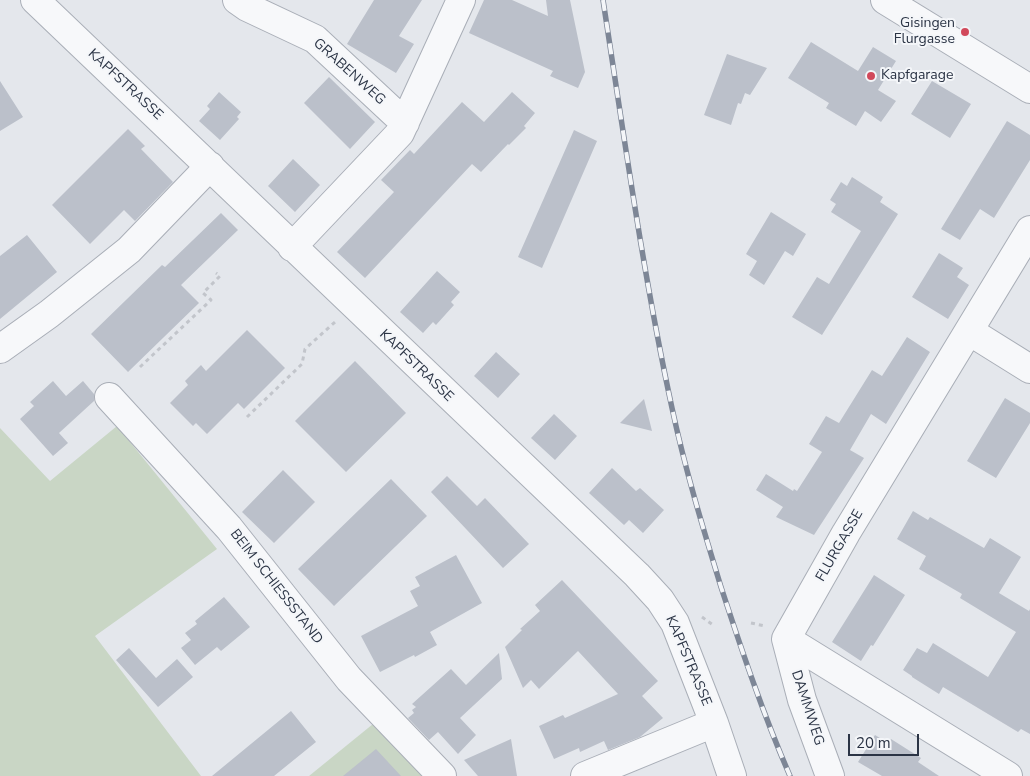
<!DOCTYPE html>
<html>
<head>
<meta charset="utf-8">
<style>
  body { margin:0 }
  #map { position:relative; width:1030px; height:776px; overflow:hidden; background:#e4e7ec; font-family:"Nunito Sans",sans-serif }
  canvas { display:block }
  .scale { position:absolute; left:848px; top:734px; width:71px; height:22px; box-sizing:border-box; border:2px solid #2b3445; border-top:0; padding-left:6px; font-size:15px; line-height:18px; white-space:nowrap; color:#2b3445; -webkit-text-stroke:4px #f4f6f9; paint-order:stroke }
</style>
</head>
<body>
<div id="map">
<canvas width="1030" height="776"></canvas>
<div class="scale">20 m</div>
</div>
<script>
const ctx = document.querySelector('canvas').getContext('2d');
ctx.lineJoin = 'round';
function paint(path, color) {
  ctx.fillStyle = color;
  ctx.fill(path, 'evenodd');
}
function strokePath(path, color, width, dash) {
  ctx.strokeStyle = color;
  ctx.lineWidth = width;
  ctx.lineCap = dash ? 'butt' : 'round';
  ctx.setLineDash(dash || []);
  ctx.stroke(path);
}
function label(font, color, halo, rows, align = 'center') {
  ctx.font = font + ' "Nunito Sans",sans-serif';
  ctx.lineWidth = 4;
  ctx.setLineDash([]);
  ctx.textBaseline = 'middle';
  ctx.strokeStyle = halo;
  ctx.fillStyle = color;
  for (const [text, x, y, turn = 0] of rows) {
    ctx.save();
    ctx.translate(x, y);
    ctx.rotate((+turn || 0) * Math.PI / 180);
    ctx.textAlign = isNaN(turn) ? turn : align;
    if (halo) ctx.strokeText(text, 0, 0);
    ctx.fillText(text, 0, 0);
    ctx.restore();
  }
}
const green = new Path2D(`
  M117 426 217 549 95 636 201 776H0V428L50 481Z
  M373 724 428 776H309Z`);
const building = new Path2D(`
  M374 0H422L399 36 414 44 396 73 347 44Z
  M484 0H512L548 16 546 0H570L585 72 578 88 550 76 553 71 469 33Z
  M811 42 858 71 873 47 896 61 878 90 896 101 881 122 865 111 856 126 826 108 829 103 788 78Z
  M727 54 767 68 750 95 745 93 741 104 738 103 731 125 704 115Z
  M329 77 375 122 350 149 304 103Z
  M0 81 23 117 0 131Z
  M932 81 971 104 950 138 911 114Z
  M219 92 241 112 237 117 239 119 220 140 199 121 210 109 207 106Z
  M512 92 535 113 524 126 526 128 509 145 508 144 481 172 472 164 365 278 337 252 394 192 381 180 410 150 414 154 462 102 484 122Z
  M1007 121 1030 135V160L994 218 980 209 960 240 941 229Z
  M128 129 145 146 141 149 173 182 135 221 124 210 90 244 52 205Z
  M574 130 597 141 542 268 518 257Z
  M293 159 320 185 295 212 268 186Z
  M852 177 883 197 880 202 898 214 822 335 792 317 817 277 829 284 861 231 831 212 836 204 830 200 841 182 847 186Z
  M771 212 806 234 793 256 785 251 764 285 749 275 757 261 746 254Z
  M221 213 238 230 181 285 199 303 128 372 91 334 162 265 165 267Z
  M27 235 57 272 0 319V256Z
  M939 253 963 268 957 277 969 285 948 319 912 297Z
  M437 271 460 292 451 302 454 305 436 325 433 322 423 333 400 312Z
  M247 330 285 368 244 409 238 403 207 434 196 423 193 426 170 403 188 385 185 381 201 365 206 371Z
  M907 337 930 352 886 424 871 414 850 450 864 458 814 535 776 517 783 507 756 490 766 474 793 491 794 489 797 491 822 452 809 444 826 416 839 423 872 370 882 376Z
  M496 352 520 374 498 398 474 376Z
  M355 361 406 413 346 472 295 421Z
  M53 381 66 396 83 381 94 394V401L59 433 68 443 53 456 20 419 34 406 30 402Z
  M1005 398 1030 413V423L996 478 967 461Z
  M644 399 652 431 620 423Z
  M554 414 577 436 555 460 531 438Z
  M612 468 636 491 640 488 664 510 643 533 629 520 624 525 589 493Z
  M283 470 315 502 274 543 242 512Z
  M447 476 477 506 485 498 529 544 503 568 431 492Z
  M391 479 427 516 334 606 298 569Z
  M913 511 928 520 930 517 984 548 990 538 1021 557 999 593 1029 611 1030 609V734L1021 729 1018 732 943 687 939 694 912 677V676L903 670 917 648 927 653 933 643 988 677 1016 632 960 598 962 594 919 569 926 556 897 539Z
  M456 555 482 603 430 632 437 645 415 657 414 655 380 672 361 636 418 606 410 591 420 586 415 577Z
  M874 575 905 595 873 646 871 645 861 661 832 642Z
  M562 580 658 681 642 696 663 718 640 737 608 750 604 741 580 752 579 748 554 759 539 726 563 715 565 718 618 694 578 651 539 689 531 680 523 688 505 647 522 630 520 629 540 611 535 605Z
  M224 597 250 627 221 651 217 647 195 665 181 648 191 640 185 633 197 624 195 621Z
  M129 648 156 678 177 659 193 677 158 707 116 660Z
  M499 653 502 679 460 718 476 735 458 754 438 732 429 740 408 718 414 713 412 710 416 707 412 704 451 669 466 685Z
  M291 711 316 742 274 776H212Z
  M875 735 888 743 891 739 921 758 918 762 939 776H882L858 762Z
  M511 739 517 776H478L464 760Z
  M376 749 401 776H343Z`);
const path = new Path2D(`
  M140 367 211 300 203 293 220 276 216 273
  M247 417 302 364 305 349 335 322
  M702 617 713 625
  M751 623 765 626`);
const minor = new Path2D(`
  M35 0 637 575 660 600 675 623 714 723 732 776
  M237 0 247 7 315 39 405 123
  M885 0 1030 89
  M292 247 400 133 461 0
  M969 331 1030 369
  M0 349 49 314 129 250 210 166
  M109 397 229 528 349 679 442 776
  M786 639 802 700 830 776
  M585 776 714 723
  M1008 776 786 639 846 533 1030 230`);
const rail = new Path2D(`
  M603 0C624 136 643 274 672 408 685 469 703 528 721 587 742 651 763 714 790 776`);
const markers = [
  [965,32,5,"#d1495b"],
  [871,76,5,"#d1495b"]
];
const poiNames = [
  ["Gisingen",955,24],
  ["Flurgasse",955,40],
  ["Kapfgarage",881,76,"left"]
];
const streetNames = [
  ["GRABENWEG",349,72,42],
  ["KAPFSTRASSE",125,85,43],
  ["KAPFSTRASSE",416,366,44],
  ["FLURGASSE",840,546,-60],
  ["BEIM SCHIESSSTAND",276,587,52],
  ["KAPFSTRASSE",688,661,67],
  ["DAMMWEG",807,708,72]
];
paint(green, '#c9d6c5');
paint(building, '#bbc0ca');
strokePath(minor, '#a9aeb7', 30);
strokePath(path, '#c2c5cb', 3, [4, 4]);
strokePath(minor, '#f7f8fa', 28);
strokePath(rail, '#7d8696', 5.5);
strokePath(rail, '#f4f6f9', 4, [11]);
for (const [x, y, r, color] of markers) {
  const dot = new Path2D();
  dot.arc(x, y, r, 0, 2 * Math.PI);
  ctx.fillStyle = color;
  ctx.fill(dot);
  strokePath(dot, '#f4f6f9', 2);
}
label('14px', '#2b3445', '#f4f6f9', poiNames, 'right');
label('14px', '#2b3445', '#f4f6f9', streetNames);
</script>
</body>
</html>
